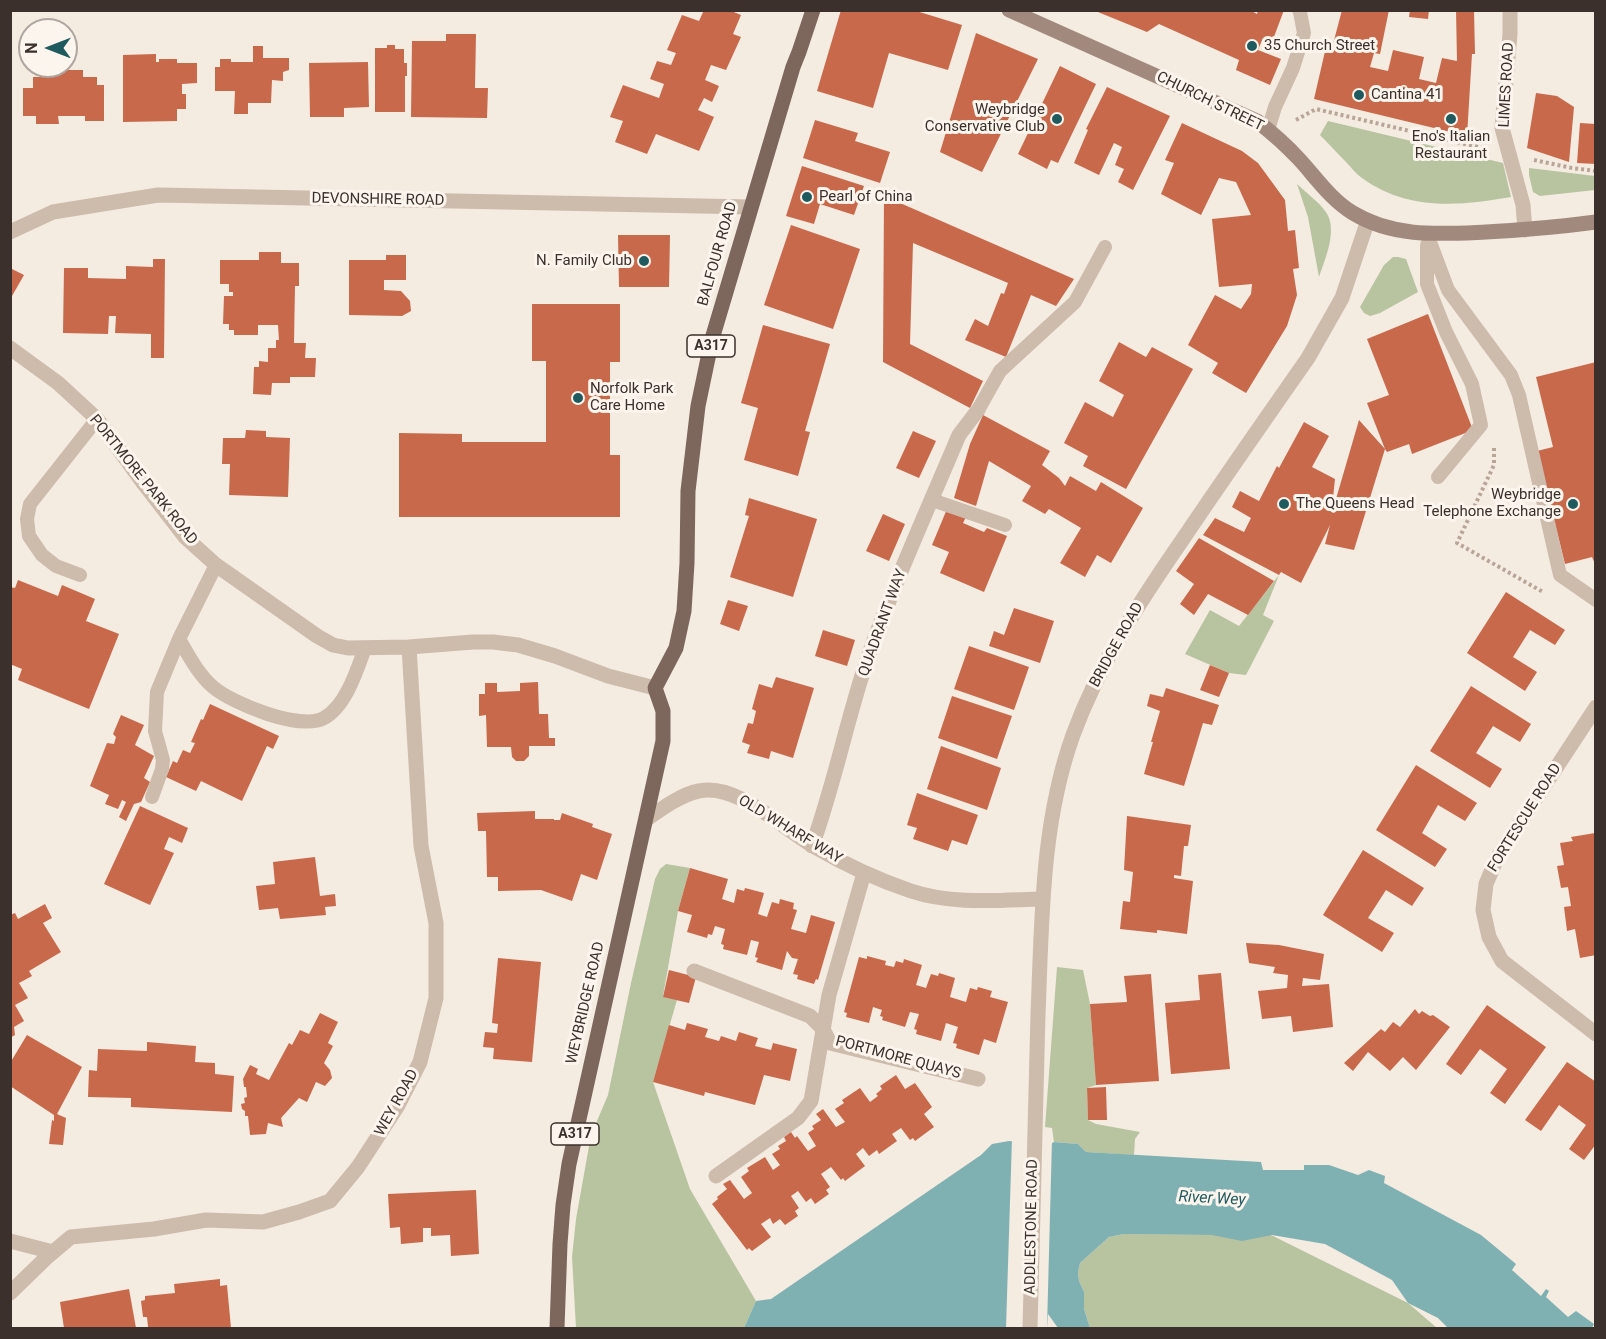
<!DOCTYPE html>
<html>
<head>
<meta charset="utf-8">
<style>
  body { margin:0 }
  #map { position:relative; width:1606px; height:1339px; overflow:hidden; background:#f4ebe1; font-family:Roboto,sans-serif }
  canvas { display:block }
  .frame { position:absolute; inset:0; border:12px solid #3b302b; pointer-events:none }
  .north { position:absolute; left:18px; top:18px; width:60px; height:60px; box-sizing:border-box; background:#fbf5ee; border:2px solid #aea6a0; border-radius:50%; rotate:270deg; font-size:16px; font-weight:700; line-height:24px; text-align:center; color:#3b302b }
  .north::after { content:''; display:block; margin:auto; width:21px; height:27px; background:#1f5a5e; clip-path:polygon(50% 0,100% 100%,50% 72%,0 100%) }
</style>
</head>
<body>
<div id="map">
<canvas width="1606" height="1339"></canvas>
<div class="frame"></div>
<div class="north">N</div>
</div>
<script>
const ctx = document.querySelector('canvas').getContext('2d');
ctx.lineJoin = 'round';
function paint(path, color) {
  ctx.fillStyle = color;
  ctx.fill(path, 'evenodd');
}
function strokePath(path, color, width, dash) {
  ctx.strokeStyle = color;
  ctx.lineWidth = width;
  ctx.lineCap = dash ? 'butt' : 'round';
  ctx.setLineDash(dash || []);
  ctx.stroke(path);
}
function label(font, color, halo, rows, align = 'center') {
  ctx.font = font + ' Roboto,sans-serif';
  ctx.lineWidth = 6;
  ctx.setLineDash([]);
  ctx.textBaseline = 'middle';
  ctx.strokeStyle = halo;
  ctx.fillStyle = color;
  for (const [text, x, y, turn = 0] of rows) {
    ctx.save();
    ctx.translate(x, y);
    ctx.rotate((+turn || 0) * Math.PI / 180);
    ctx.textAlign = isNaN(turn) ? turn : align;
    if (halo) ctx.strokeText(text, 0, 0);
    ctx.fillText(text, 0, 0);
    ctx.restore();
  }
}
const green = new Path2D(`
  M1328 121 1503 163 1511 197C1460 206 1407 211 1362 178 1356 174 1351 167 1346 162 1337 153 1329 144 1320 135Z
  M1529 168 1595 176V190L1540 196 1533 192 1529 175Z
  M1297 184C1306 193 1318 201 1325 211 1339 228 1325 259 1319 277L1308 217Z
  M1393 257H1398L1406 259 1418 292 1380 313 1370 316 1364 313 1360 307 1384 265Z
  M1279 575 1263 615 1274 621 1246 675 1229 673 1185 654 1210 610 1239 626Z
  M666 864 690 868 678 911 663 996 677 1000 653 1082 690 1189 756 1301 744 1328H576L572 1257 576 1219 591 1135 608 1095 631 983 655 879 660 869Z
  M1057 967 1083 970 1090 1004 1096 1085 1087 1088 1088 1120 1096 1124 1140 1132 1135 1139 1134 1155 1086 1152 1078 1144 1054 1142 1052 1128 1045 1127Z
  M1124 1234 1271 1235 1408 1303 1437 1328H1090L1084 1309V1292L1079 1281 1078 1273 1080 1263 1109 1237Z`);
const water = new Path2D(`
  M1009 1141 1049 1145 1054 1142 1078 1144 1086 1152 1261 1162 1263 1170H1304V1165H1329L1358 1175 1369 1170 1385 1176 1384 1183 1481 1235 1516 1264 1512 1270 1541 1296 1546 1289 1549 1291 1546 1297 1568 1317 1576 1311 1594 1324 1592 1328H1448L1438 1318 1408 1303 1392 1280 1325 1244 1272 1235 1242 1241 1212 1235 1124 1234 1109 1237 1080 1263 1078 1273 1079 1281 1084 1292V1309L1090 1328H1058L1048 1314 1047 1328H744L756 1301 771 1299 981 1155 992 1144Z`);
const pier = new Path2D(`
  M1012 1138 1048 1142 1052 1140 1047 1328H1006Z`);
const building = new Path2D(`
  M704 10H729L741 15 733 34 741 37 726 70 711 65 705 80 719 86 712 102 704 98 698 110 714 117 699 151 656 134 647 154 615 142 623 121 610 117 623 85 659 98 664 84 650 79 657 61 671 65 676 53 667 50 682 15 699 21Z
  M841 10H913L962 25 948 70 889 53 873 108 817 91Z
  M1093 10H1250L1257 14 1258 10H1284L1272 42 1263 38 1258 50 1281 59 1270 85 1236 70 1239 60 1159 24 1147 32Z
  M1342 10H1389L1380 54 1374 53 1370 67 1388 71 1393 50 1424 57 1419 79 1436 83 1442 58 1457 61 1456 10H1474L1475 54H1472L1467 136 1314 99 1326 47 1332 48Z
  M1410 10H1429L1428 19 1409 17Z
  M976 33 1038 59 982 172 940 152Z
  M446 34H476L475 88H488L487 118 411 117 412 41H446Z
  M387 45H395V49H404V63H407V76H405V112H375V48H387Z
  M253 46H263V58H289V70L283 72V81L272 80 271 103H248V114H234L235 91H215V67H220V59H231V62H253Z
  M156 54V62H159V59H177V63H197V83L182 84V94H186V109H177V121L123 122V55Z
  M368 62 369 107 344 108V117H310L309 63Z
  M1060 66 1096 84 1058 163 1051 160 1047 169 1018 154Z
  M53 70H83V77H97V85H104V121H85V116H58L59 124H36V116H23V88H33V77H53Z
  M1107 87 1170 116 1133 190 1118 182 1124 169 1115 165 1122 147 1114 143 1099 175 1074 163 1088 130 1086 129Z
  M1536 93 1557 96 1574 107 1569 162 1527 148Z
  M815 120 858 133 855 141 890 152 880 183 803 158Z
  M1182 123 1242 151 1258 163 1285 200 1288 231 1295 230 1299 268 1293 269 1297 295 1287 326 1246 393 1212 373 1218 363 1188 345 1215 295 1241 309 1251 294 1252 284 1219 287 1212 219 1251 215 1236 182 1219 178 1201 215 1161 194 1174 163 1165 160Z
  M1580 123 1596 124V164L1577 163Z
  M802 166 864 186 854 215 820 204 814 224 786 216Z
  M884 196 1074 279 1056 306 1031 295 1006 357 965 340 975 319 988 326 1001 293 1004 294 1008 283 913 243 910 344 983 381 970 408 883 362Z
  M791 225 860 249 833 329 764 305Z
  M618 235H670L669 287H619Z
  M259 252H281V263H299V286H295L294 343H306L305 358H316L315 377H290V383H272L271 395 253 394 254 367H259V361L268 362V348H276V340H279L278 325H258V335H234V330H229V324H223L224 296H233V292H229V284H220V260H259Z
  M386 255H406V280H384V290L401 291 410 301 411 311 402 316 349 315V260H386Z
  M153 259H165L164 358H151V334L115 333 116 316H109L108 334 63 333 64 268H88V278L126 279V266L153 267Z
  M10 268 24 275 12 296 10 295Z
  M532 304H620V362H610V455H620V517H399V433L462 434V442H546V361H532Z
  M1428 314 1473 430 1412 454 1409 444 1387 452 1385 449 1354 550 1325 544 1330 525 1301 583 1281 572 1279 575 1203 535 1215 518 1244 532 1251 518 1232 507 1240 491 1259 501 1277 466 1279 468 1304 422 1329 436 1312 467 1335 479 1333 498 1336 499 1359 420 1385 449 1367 403 1389 395 1367 339Z
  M763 325 830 344 805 431 810 432 798 476 744 460 758 408 741 403Z
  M1119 342 1146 357 1152 347 1193 369 1126 489 1083 466 1088 456 1064 443 1085 402 1113 417 1124 395 1099 381Z
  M1596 362V566L1592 557 1565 564 1537 451 1553 447 1536 377Z
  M983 415 1050 451 1042 465 1059 478 1065 486 1070 476 1096 491 1101 482 1143 508 1111 563 1097 555 1085 577 1060 563 1081 528 1049 509 1045 514 1022 501 1031 486 989 461 976 506 954 498 970 444Z
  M246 430 266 431V437L290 438 288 497 229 495 230 464H222L223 438H245Z
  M913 431 936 441 919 478 896 468Z
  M749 498 817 519 793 597 730 577 749 516 745 515Z
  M947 509 966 517 963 523 984 532 987 528 1007 536 984 592 940 573 949 552 932 545Z
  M883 514 905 524 889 561 866 551Z
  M1199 538 1274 581 1248 615 1208 594 1194 615 1180 604 1194 584 1176 571Z
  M18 580 58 596 62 585 95 599 86 621 119 634 89 709 18 680 22 669 10 664V587L15 588Z
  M1506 592 1565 630 1555 645 1530 630 1513 657 1537 672 1525 691 1467 653Z
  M728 600 748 606 739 631 720 624Z
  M1014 608 1054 621 1040 663 989 646 994 631 1004 635Z
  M823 630 855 640 847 666 815 656Z
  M969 646 1029 667 1014 710 954 689Z
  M1210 665 1229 673 1219 697 1200 690Z
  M776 677 814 688 793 758 771 751 769 759 747 753 750 745 742 742 748 723 753 724 756 711 752 709 759 684 772 688Z
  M538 682 539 714H548L549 738H555V746H529V756L524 761H516L512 757 511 747H487L486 715 479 716V694H485V683H497V692L520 691V683Z
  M1471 686 1531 724 1520 742 1493 726 1476 753 1502 769 1490 788 1430 751Z
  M1166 688 1219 705 1212 725 1203 723 1184 786 1144 774 1153 742H1151L1160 711 1147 706 1150 694 1163 697Z
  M952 696 1012 716 997 759 938 738Z
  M210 704 279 736 273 749 267 746 242 801 201 781 196 791 166 777 173 761 177 763 183 750 190 753 195 743 191 742 201 719 203 720Z
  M121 715 144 725 135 745 154 756 144 778 150 782 141 802 134 804 126 821 119 817 126 802 122 800 118 809 105 804 109 795 90 786 107 743 114 744 116 737 113 734Z
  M941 746 1001 768 987 810 927 789Z
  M1416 765 1477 803 1465 821 1438 805 1422 833 1447 849 1435 867 1376 830Z
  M917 793 978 815 967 845 952 840 948 851 913 839 917 828 907 825Z
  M140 806 188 828 182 843 169 837 164 849 174 853 150 905 104 884Z
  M535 811V819H554V820H560L562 813 593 824 592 827 612 834 597 880 581 874 572 901 541 890 498 891V877H487L486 831H478L477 813Z
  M1127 816 1191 825 1188 846H1184L1181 876 1174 875V878L1193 881 1187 934 1157 930V933L1120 929 1123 901 1130 902 1133 872 1124 870Z
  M1595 833 1596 955 1580 958 1575 929 1567 931 1564 907 1571 906 1568 887 1561 888 1557 866 1564 865 1560 843 1573 841 1571 837Z
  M1363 850 1424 888 1412 906 1386 890 1368 918 1394 933 1382 952 1323 915Z
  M315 857 320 896 335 894 336 906 325 907 326 915 280 919 278 908 259 910 256 886 275 884 273 862Z
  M690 868 728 879 722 899 734 903 737 889 744 891 745 888 764 893 758 914 767 917 772 902 779 904 780 899 794 903 793 909 797 910 791 929 806 933 811 915 835 922 818 980 816 979 814 984 797 979 798 975 793 974 798 959 792 958 787 951 782 970 756 962 758 958 755 957 759 942 751 940 747 955 723 949 724 945 721 944 725 929 715 926 712 935 708 934 707 938 687 932 692 915 678 911Z
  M45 904 52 918 43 923 61 952 29 971 32 976 19 983 28 998 15 1005 24 1021 14 1027 15 1035 10 1038V915L15 913 18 919Z
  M1246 943 1279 945 1324 954 1320 980 1303 978 1302 986 1329 984 1333 1027 1293 1032 1291 1016 1262 1019 1258 991 1287 988 1288 975 1273 973 1275 967 1249 963Z
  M867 956 886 961 885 965 894 967 896 961 903 963 904 959 922 965 916 985 926 988 931 974 938 976 939 973 955 978 950 997 966 1002 970 988 977 990 978 987 992 991 990 997 1008 1002 996 1043 984 1039 979 1055 956 1048 957 1044 953 1043 958 1027 946 1023 941 1041 916 1034 917 1030 914 1029 919 1014 910 1012 905 1027 882 1020 883 1017 880 1016 882 1010 873 1007 869 1023 846 1017 847 1013 844 1012 859 957 867 959Z
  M498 958 541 962 532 1062 493 1059 494 1048 483 1047 485 1032 497 1033 498 1024 492 1023Z
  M669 970 696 977 689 1003 663 997Z
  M1221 973 1230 1069 1171 1074 1165 1003 1200 1000 1198 975Z
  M1151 974 1159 1081 1096 1085 1090 1004 1127 1002 1124 976Z
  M1487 1005 1546 1047 1505 1104 1490 1093 1507 1069 1480 1049 1461 1075 1446 1064Z
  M1415 1009 1419 1014 1422 1011 1430 1016 1433 1015 1450 1027 1416 1070 1403 1057 1390 1071 1368 1052 1353 1071 1344 1063 1381 1029 1385 1032 1393 1022 1400 1027Z
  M320 1013 338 1022 328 1043 333 1046 324 1063 330 1070 332 1078 325 1086 316 1082 307 1102 299 1098 281 1118 283 1127 268 1123 266 1134 250 1135 248 1116H245V1111L242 1109 241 1104 245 1103 244 1098 247 1097 246 1087H244L243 1079 250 1065 258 1069 256 1074 269 1080 289 1043 292 1045 300 1030 309 1034Z
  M687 1023 708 1029 705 1037 719 1041 721 1036 736 1041 739 1032 758 1038 755 1046 771 1050 773 1043 797 1049 790 1081 764 1075 755 1105 705 1092 704 1096 653 1082 669 1025 685 1030Z
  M27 1035 82 1067 57 1114 66 1118 63 1145 49 1144 52 1120 54 1121V1115L10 1086V1063Z
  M147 1042 196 1046 195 1062 215 1063V1074L234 1076 232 1112 131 1107V1098L88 1097 89 1070 97 1071 98 1049 147 1051Z
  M1567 1062 1596 1082V1144L1584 1160 1569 1149 1586 1125 1559 1105 1541 1131 1525 1120Z
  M896 1075 905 1089 915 1083 932 1107 924 1114 934 1127 915 1141 913 1138 910 1140 901 1128 892 1134 897 1141 879 1154 877 1150 869 1156 863 1148 856 1154 865 1166 845 1181 843 1178 841 1180 831 1167 821 1174 830 1187 826 1190 829 1194 815 1204 811 1198 806 1202 798 1191 791 1196 799 1208 795 1211 798 1216 785 1225 780 1219 773 1224 770 1218 761 1224 771 1237 752 1251 749 1248 747 1250 712 1204 718 1199 717 1197 727 1189 723 1184 730 1180 744 1199 752 1193 741 1177 749 1171 747 1168 765 1157 773 1170 780 1165 772 1154 780 1149 778 1146 786 1141 784 1137 791 1132 795 1138 797 1136 808 1151 816 1146 808 1133 814 1129 812 1126 821 1120 816 1114 823 1109 836 1127 845 1122 835 1109 844 1103 842 1100 860 1088 870 1102 878 1096 876 1094 882 1089 880 1086Z
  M1106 1087 1107 1120H1088L1087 1088Z
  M476 1190 479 1254 451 1256 450 1235 431 1236V1228H423V1242L401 1244 400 1227 390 1228 388 1194Z
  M220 1279V1286L227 1285 231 1328H150L148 1327 147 1317H143L141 1301 145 1300V1296L175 1293 174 1284Z
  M129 1289 136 1328H64L60 1302Z`);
const path = new Path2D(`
  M1296 120 1316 109 1482 148
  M1534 160 1572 168 1596 171
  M1494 448V465L1457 543 1543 592`);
const service = new Path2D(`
  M1268 130 1275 107 1293 68 1304 33 1300 12 1299 10
  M1427 234 1448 290 1511 375 1519 395 1560 575 1596 600
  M1427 245V284L1446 332 1472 384 1481 425 1438 477
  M978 410 1000 371 1075 302 1105 247
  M932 500 1005 525
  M80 575 56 566 42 555 29 536 27 519 30 504 97 419
  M179 639C189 656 198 674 213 687 233 704 300 731 324 718 346 706 357 670 365 648
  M152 797 162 769 163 760 155 731 157 692 179 639 216 565`);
const minor = new Path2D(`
  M1510 10V34L1502 128 1523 205 1525 230
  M10 232 53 212 158 195 750 207
  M10 348 58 383 97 419 144 484 185 537 216 565 317 636 333 645 348 648 409 647 473 642H493L518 645 555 656 608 676 655 688
  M1596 707 1497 858 1486 884 1483 910 1489 937 1502 961 1596 1034
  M812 846C834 786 846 723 866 663 893 585 927 511 959 435L978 410
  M694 971 810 1016 823 1029 830 1043 978 1079
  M716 1176 798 1118 811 1101 829 995 864 873
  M10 1241 53 1252
  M10 1293 46 1258 71 1237 154 1229 206 1220 263 1222 299 1212 330 1201 358 1167 397 1107 420 1062 436 998V923L421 846 409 647`);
const tertiary = new Path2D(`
  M647 819C661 809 682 794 699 791 737 782 784 830 815 847 846 865 878 880 911 891 953 905 999 900 1043 899
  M1030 1328C1032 1224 1035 1119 1038 1014 1042 920 1041 824 1073 735 1099 664 1140 601 1183 539 1224 478 1266 418 1308 358L1342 298 1368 220`);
const secondary = new Path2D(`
  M1009 10 1257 121C1271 132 1285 144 1298 158 1315 176 1330 199 1353 213 1394 238 1440 234 1486 232 1523 230 1559 227 1596 222`);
const primary = new Path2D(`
  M557 1328 560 1244 563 1205 569 1164 663 741V711L655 688 676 648 684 611 687 563 688 491 698 406 712 339 793 67 799 52 813 10`);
const markers = [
  [1252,46,6,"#1f5a5e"],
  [1359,95,6,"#1f5a5e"],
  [1057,119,6,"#1f5a5e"],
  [1451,119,6,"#1f5a5e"],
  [807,197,6,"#1f5a5e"],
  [644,261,6,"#1f5a5e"],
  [578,398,6,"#1f5a5e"],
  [1284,504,6,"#1f5a5e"],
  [1573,504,6,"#1f5a5e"]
];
const shields = [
  [711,346,48],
  [575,1134,48]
];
const shieldNames = [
  ["A317",711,346],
  ["A317",575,1134]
];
const poiNames = [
  ["35 Church Street",1264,46],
  ["Cantina 41",1371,95],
  ["Weybridge",1045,110,"right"],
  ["Conservative Club",1045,127,"right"],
  ["Eno's Italian",1451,137,"center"],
  ["Restaurant",1451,154,"center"],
  ["Pearl of China",819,197],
  ["N. Family Club",632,261,"right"],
  ["Norfolk Park",590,389],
  ["Care Home",590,406],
  ["Weybridge",1561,495,"right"],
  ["Telephone Exchange",1561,512,"right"],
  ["The Queens Head",1296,504]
];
const streetNames = [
  ["LIMES ROAD",1507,85,-87],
  ["CHURCH STREET",1210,102,26],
  ["DEVONSHIRE ROAD",378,200,1],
  ["BALFOUR ROAD",718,254,-74],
  ["PORTMORE PARK ROAD",143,480,51],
  ["QUADRANT WAY",883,623,-70],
  ["BRIDGE ROAD",1117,645,-61],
  ["FORTESCUE ROAD",1525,818,-58],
  ["OLD WHARF WAY",790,830,31],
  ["WEYBRIDGE ROAD",586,1003,-77],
  ["PORTMORE QUAYS",898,1058,15],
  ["WEY ROAD",397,1103,-61],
  ["ADDLESTONE ROAD",1032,1227,-89]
];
const waterNames = [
  ["River Wey",1212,1199,3]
];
paint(green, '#b8c4a0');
paint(water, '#7fb0b2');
paint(pier, '#f4ebe1');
paint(building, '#c8694b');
strokePath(path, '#b9a596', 4, [3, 3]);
strokePath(service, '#cdbbac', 14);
strokePath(minor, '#cdbbac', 15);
strokePath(tertiary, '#cdbbac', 15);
strokePath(secondary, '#a18a7d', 15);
strokePath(primary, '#7d675c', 15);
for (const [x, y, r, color] of markers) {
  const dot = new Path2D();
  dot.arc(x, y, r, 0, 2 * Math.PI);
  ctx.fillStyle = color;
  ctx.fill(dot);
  strokePath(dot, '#fbf5ee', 2);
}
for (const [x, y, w] of shields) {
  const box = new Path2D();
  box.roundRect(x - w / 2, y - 11, w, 22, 4.5);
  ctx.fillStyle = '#fbf5ee';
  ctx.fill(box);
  strokePath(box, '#3b302b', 1.5);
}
label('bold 14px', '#3b302b', null, shieldNames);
label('15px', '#3b302b', '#fbf5ee', poiNames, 'left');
label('15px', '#3b302b', '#fbf5ee', streetNames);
label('italic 16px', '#1f5a5e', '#fbf5ee', waterNames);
</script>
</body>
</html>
